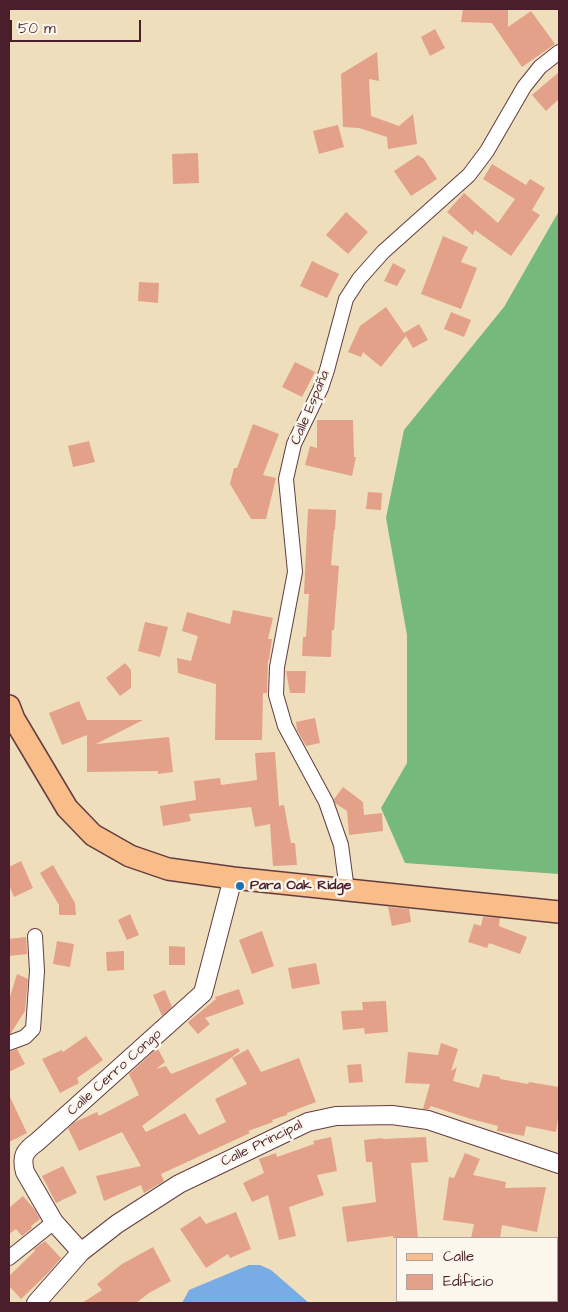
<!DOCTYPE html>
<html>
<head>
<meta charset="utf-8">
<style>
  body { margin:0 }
  #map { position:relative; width:568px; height:1312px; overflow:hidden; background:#efdebc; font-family:"Architects Daughter",sans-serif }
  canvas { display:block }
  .frame { position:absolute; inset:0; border:10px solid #4a1f2b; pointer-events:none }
  .legend { position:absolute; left:396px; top:1237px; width:162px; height:65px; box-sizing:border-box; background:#fbf7ec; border:1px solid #b4a19f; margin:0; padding:6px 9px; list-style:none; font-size:15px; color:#4a1f2b }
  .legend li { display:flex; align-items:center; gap:10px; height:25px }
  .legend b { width:25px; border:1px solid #b4a19f }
  .scale { position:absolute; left:10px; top:20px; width:131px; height:22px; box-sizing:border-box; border:2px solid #4a1f2b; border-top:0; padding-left:6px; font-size:15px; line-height:18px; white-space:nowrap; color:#4a1f2b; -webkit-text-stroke:4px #fbf7ec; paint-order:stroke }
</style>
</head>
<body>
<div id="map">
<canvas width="568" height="1312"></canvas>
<div class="frame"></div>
<ul class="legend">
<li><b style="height:6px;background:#f8bd88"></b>Calle</li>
<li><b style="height:14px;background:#e3a189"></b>Edificio</li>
</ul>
<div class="scale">50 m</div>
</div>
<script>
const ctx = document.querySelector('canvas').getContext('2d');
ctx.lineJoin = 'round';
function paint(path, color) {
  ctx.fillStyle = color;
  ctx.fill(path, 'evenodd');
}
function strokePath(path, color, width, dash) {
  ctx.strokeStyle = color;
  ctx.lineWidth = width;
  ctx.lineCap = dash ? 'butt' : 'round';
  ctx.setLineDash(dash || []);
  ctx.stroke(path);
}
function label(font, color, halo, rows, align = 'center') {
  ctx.font = font + ' "Architects Daughter",sans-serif';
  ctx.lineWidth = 5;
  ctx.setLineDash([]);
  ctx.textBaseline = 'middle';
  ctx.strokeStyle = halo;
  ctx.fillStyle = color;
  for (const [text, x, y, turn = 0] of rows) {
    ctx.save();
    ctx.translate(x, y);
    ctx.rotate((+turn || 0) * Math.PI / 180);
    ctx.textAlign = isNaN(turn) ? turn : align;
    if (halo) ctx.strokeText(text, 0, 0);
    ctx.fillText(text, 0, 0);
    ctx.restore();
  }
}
const forest = new Path2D(`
  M559 211V874L405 863 381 808 407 763V635L386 518 404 430 504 307Z`);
const water = new Path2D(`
  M249 1265H260L271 1270 309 1303H182L189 1290Z`);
const building = new Path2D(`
  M463 9H508V27L531 11 555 44 522 67 492 23 461 22Z
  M435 29 445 48 430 56 421 37Z
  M377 52 379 81 369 79 371 116 399 126 413 114 417 144 388 149 387 137 359 128 343 127 341 74Z
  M559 72V99L546 111 532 95Z
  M338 125 344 147 319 154 313 131Z
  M198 153 199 183 173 184 172 154Z
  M418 155 424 159 437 179 411 196 394 171Z
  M492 164 526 185 530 179 545 188 532 210 540 215 511 256 475 230 473 235 447 212 464 193 498 223 515 199 483 179Z
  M346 212 368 232 348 254 326 235Z
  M443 236 468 247 461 262 477 268 461 309 421 294Z
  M312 261 339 274 327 298 300 286Z
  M393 263 406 270 397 286 384 281Z
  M139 282 159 283 158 303 138 301Z
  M386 307 406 336 381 367 363 352 361 357 348 352 360 326Z
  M451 312 471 320 464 337 444 329Z
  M419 324 428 340 413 348 404 333Z
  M295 362 315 372 302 397 282 387Z
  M317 420H353L354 457H356L352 476 305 465 310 446 317 448Z
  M253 424 279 434 263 475 276 478 266 519H251L230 484 234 468H237Z
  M89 441 95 462 73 467 68 446Z
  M368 492 382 493 381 510 366 509Z
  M308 509 336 510 335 530H334L331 565 339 566 334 630H332L331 657 302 656 303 637H306L309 594H304Z
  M233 610 273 618 268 639H272L269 660H268L267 693H263L262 740H215L216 684 178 673 177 658 191 661 198 636 182 631 187 612 230 624Z
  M145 622 168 627 160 657 138 651Z
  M125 663 131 670V688L120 696 106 678Z
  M286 671H306L305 693H290Z
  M79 701 87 720H143L96 744 169 737 173 772 158 774V771L87 772V735L62 745 49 713Z
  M315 718 320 743 306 746 297 730 296 722Z
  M275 752 279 806 284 805 291 843H295L297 865 273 866 270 824 255 827 251 807 189 814 191 821 163 826 160 806 196 800 194 781 220 778 221 785 257 780 255 753Z
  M343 787 363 802 364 815 382 813 383 831 349 835 347 811 335 803 334 799Z
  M21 861 33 888 14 897 9 885V867Z
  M53 865 75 903 76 915H59V905L40 873Z
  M388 907 409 909 411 922 392 926Z
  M130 914 139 935 127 940 118 920Z
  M483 917 500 918 499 926 527 937 520 954 489 943 487 948 468 942 474 924 481 926Z
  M262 931 274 966 252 974 239 940Z
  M26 937 27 954 9 956V939Z
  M57 941 74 944 70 967 53 964Z
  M169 946 185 947V965H169Z
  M124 951V970L107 971 106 952Z
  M316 963 320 984 292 989 288 968Z
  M17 974 28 979 25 1011 11 1033 9 1034V1000Z
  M239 989 244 1004 205 1018 210 1024 198 1034 189 1024 188 1022 216 999 215 997Z
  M165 990 172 1007 162 1016 153 995Z
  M386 1001 388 1032 365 1034 364 1028 343 1030 341 1011 363 1010 362 1002Z
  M86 1036 103 1060 77 1078 79 1083 60 1093 42 1059 62 1050 63 1052Z
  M441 1043 458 1049 451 1071 457 1067 453 1081 479 1088 483 1074 500 1077V1079L528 1084 529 1082 559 1087V1112L556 1132 526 1126 524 1136 497 1131 498 1126 471 1119 431 1106 429 1109H423L430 1084 405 1083 408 1052 438 1055Z
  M238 1048 240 1051 142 1126 146 1132 185 1113 199 1135 226 1122 215 1099 247 1084 232 1058 248 1049 261 1072 299 1058 316 1102 287 1113V1115L272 1120 273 1122 248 1131 250 1133 161 1174 164 1181 144 1193 141 1185 104 1201 96 1176 141 1166 122 1132 79 1151 68 1128 75 1122 97 1112 99 1116 139 1095 129 1074 154 1051 158 1049 165 1062 156 1069 166 1066 171 1074Z
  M17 1049 25 1064 9 1072V1052Z
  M361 1064 363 1082 349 1083 347 1065Z
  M9 1095 27 1133 9 1142Z
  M331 1137 337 1171 317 1175 324 1195 289 1207 296 1236 279 1240 268 1195 252 1202 243 1183 264 1173 259 1159 276 1153 277 1157 314 1144 313 1141Z
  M426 1137 428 1162 411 1163 418 1238H393V1236L347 1242 342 1207 376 1202 372 1162H366L364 1140 383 1138V1139Z
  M465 1153 480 1159 473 1175 506 1182 505 1188 546 1187 537 1232 502 1225 500 1238H471L474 1224 443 1220 449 1177 454 1178Z
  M63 1166 77 1193 56 1203 42 1176Z
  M23 1196 35 1210 40 1219 31 1226 32 1228 22 1236 16 1229 9 1234V1208Z
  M236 1212 251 1249 230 1258 228 1254 206 1268 180 1229 200 1216 206 1224Z
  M45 1241 61 1258 49 1272 21 1299 9 1286V1276L35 1251 34 1249Z
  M153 1247 171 1281 149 1293 136 1303H82L102 1290 97 1284 122 1264Z`);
const minor = new Path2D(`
  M347 890 341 845 326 802 285 726 276 695 277 667 295 572 286 479 294 444 321 388 327 370 346 299 359 279 383 252 469 175 487 151 524 87 540 67 559 52
  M9 1043 25 1037 33 1029 37 971 35 936
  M9 1258 54 1222`);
const tertiary = new Path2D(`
  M81 1252 54 1222 25 1172C21 1157 24 1151 37 1142L203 993 233 878
  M36 1303 81 1252 117 1224 179 1184 308 1122 336 1116 392 1115 428 1120 559 1164`);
const primary = new Path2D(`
  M9 706 14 719 67 808 93 835 130 856 168 869 233 878 559 912`);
const markers = [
  [240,886,5,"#1f6fb2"]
];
const streetNames = [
  ["Calle España",311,408,-67],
  ["Calle Cerro Congo",115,1073,-42],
  ["Calle Principal",262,1144,-26]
];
const poiNames = [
  ["Para Oak Ridge",250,886]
];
paint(forest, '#76b97d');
paint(water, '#79abe5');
paint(building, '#e3a189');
strokePath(minor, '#633c41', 16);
strokePath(tertiary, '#633c41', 20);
strokePath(primary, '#633c41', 24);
strokePath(minor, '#fff', 14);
strokePath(tertiary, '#fff', 18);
strokePath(primary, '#f8bd88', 21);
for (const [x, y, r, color] of markers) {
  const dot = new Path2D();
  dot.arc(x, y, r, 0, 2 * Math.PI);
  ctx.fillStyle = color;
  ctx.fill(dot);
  strokePath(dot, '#fbf7ec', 2);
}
label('14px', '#4a1f2b', '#fbf7ec', streetNames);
label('bold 14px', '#4a1f2b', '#fbf7ec', poiNames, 'left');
</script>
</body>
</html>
